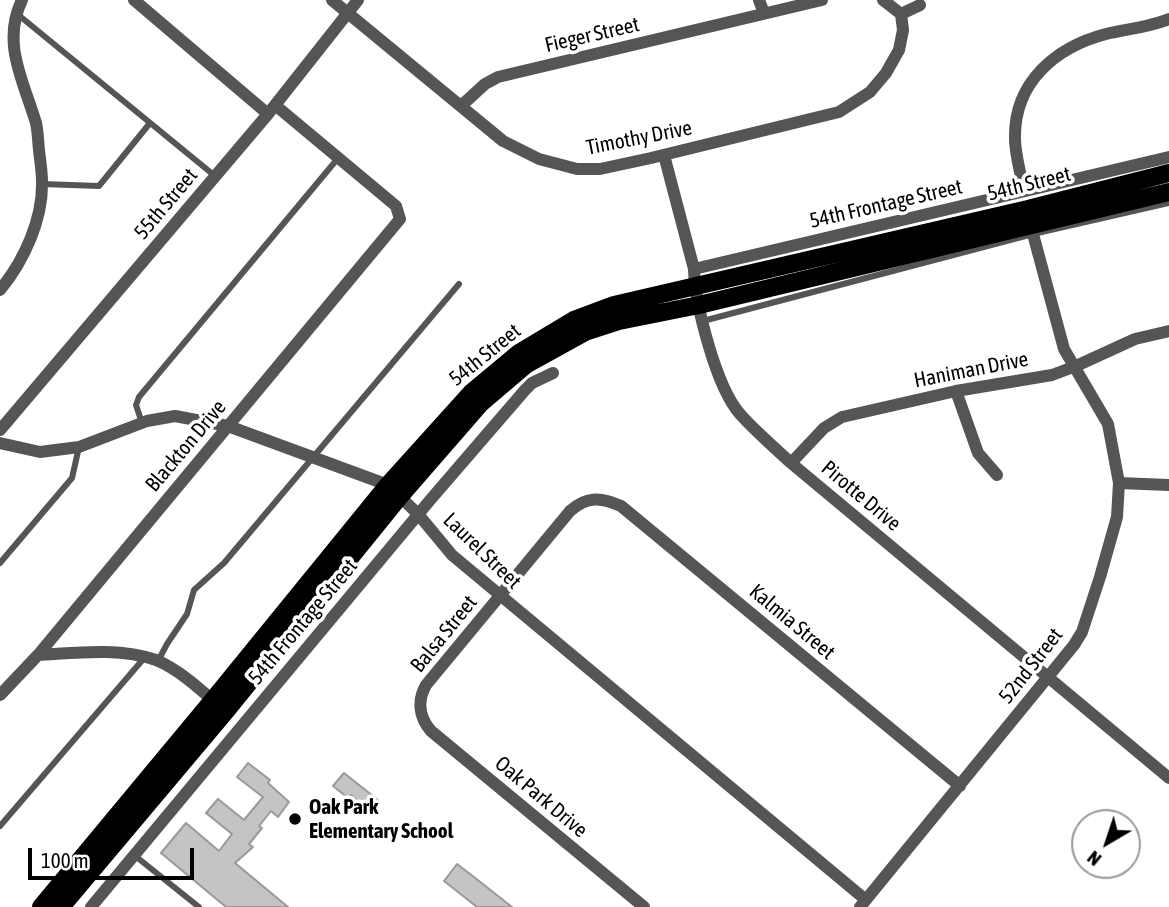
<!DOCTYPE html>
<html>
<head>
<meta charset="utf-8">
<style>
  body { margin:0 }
  #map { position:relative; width:1169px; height:907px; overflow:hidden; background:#fff; font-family:"Asap Condensed",sans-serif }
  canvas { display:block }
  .north { position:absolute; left:1071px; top:809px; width:70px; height:70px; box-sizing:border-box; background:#fff; border:2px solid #999; border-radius:50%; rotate:219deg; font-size:19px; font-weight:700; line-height:28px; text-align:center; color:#000 }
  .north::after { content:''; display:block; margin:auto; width:24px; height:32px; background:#000; clip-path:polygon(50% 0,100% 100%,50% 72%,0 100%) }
  .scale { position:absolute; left:28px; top:848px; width:166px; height:32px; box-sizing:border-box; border:4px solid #000; border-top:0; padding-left:9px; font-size:21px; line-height:24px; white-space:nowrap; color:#000; -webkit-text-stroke:5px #fff; paint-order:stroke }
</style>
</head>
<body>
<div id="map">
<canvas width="1169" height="907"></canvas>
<div class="north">N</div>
<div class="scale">100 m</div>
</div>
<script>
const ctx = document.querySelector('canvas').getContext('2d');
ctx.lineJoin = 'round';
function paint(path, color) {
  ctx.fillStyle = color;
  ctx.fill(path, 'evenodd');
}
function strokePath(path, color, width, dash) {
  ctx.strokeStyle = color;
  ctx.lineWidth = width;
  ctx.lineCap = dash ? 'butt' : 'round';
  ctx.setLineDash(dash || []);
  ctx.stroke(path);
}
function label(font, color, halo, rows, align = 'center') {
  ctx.font = font + ' "Asap Condensed",sans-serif';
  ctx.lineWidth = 7;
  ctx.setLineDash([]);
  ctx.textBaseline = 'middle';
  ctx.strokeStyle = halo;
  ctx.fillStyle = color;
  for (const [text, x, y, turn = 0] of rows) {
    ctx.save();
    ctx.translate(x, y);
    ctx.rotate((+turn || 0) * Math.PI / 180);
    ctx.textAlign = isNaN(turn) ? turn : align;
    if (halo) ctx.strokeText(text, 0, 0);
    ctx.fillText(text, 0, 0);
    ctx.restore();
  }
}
const building = new Path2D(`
  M248 763 270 780 268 783 289 802 278 817 271 811 259 826 262 828 249 844 253 847 235 863 288 907H226L161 853 186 823 219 851 232 834 206 813 218 799 244 820 263 797 237 777Z
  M344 773 378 800 369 811 351 795 348 798 333 786Z
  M457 864 474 877 512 907H477L444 881Z`);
const service = new Path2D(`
  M16 13 215 176
  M42 184 99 186 150 123
  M703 321 1033 234 1169 203
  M142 423 136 405 139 397 339 157
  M0 563 72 478 79 447
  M158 661 167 644 187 614 194 590 224 563 459 284
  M0 826 145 657
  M134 855 199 907`);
const minor = new Path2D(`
  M134 0 268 114
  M332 0 503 141 539 159 577 169H600L651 158 839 112 870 92 886 73 899 50 903 30 901 14
  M759 0 764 13
  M883 0 901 14
  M901 14 920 5
  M461 106 485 84 498 77 822 0
  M664 155 694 269C695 304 716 387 740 414 755 431 774 447 791 463L1169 778
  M1024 191C1021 174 1015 155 1015 138 1014 82 1056 47 1106 34 1127 29 1150 27 1169 19
  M694 269 1169 157
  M0 290C24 261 43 219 42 182 42 171 40 160 39 150 38 141 38 132 36 123 24 82 1 43 22 0
  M956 391 978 453 997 475
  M0 430 268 114 358 0
  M0 443 40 452 79 447 147 421 175 416 228 426 388 485 418 514 452 555 866 900
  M791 463 824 428 842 417 956 391 1052 375 1076 366 1135 339 1169 331
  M1119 483 1169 485
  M38 655C76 653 118 647 156 660 178 669 199 688 217 704
  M0 695 38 655 400 219 396 206 275 105
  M91 907 431 499 525 390 532 383 553 373
  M644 907 431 731C419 717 417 701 426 685L570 511C587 496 601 497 621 506L960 786
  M860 907 1074 645 1082 632 1100 577 1117 517 1119 483 1108 424 1064 349 1033 234`);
const primary = new Path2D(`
  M41 907 213 700 388 485 471 393 519 353 574 320 614 305 1028 209 1169 173
  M61 907 226 711 400 496 480 404 527 364 585 332 619 321 699 305 1169 192`);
const markers = [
  [295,819,7,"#000"]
];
const streetNames = [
  ["Fieger Street",592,35,-13],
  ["Timothy Drive",639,138,-11],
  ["54th Street",1029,184,-14],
  ["55th Street",166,204,-50],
  ["54th Frontage Street",886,204,-13],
  ["54th Street",485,355,-39],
  ["Haniman Drive",971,370,-11],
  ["Blackton Drive",186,446,-50],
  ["Pirotte Drive",861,496,40],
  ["Laurel Street",482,551,44],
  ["54th Frontage Street",303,622,-50],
  ["Kalmia Street",792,622,40],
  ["Balsa Street",444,634,-51],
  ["52nd Street",1031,666,-52],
  ["Oak Park Drive",541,797,40]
];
const poiNames = [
  ["Oak Park",309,807],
  ["Elementary School",309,831]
];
paint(building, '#c4c4c4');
strokePath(building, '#999', 2);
strokePath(service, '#555', 6);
strokePath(minor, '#555', 12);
strokePath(primary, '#000', 18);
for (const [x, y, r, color] of markers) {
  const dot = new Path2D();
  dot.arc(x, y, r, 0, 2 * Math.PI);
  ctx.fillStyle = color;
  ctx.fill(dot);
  strokePath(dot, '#fff', 2.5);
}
label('21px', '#000', '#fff', streetNames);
label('bold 21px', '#000', '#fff', poiNames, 'left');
</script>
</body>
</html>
